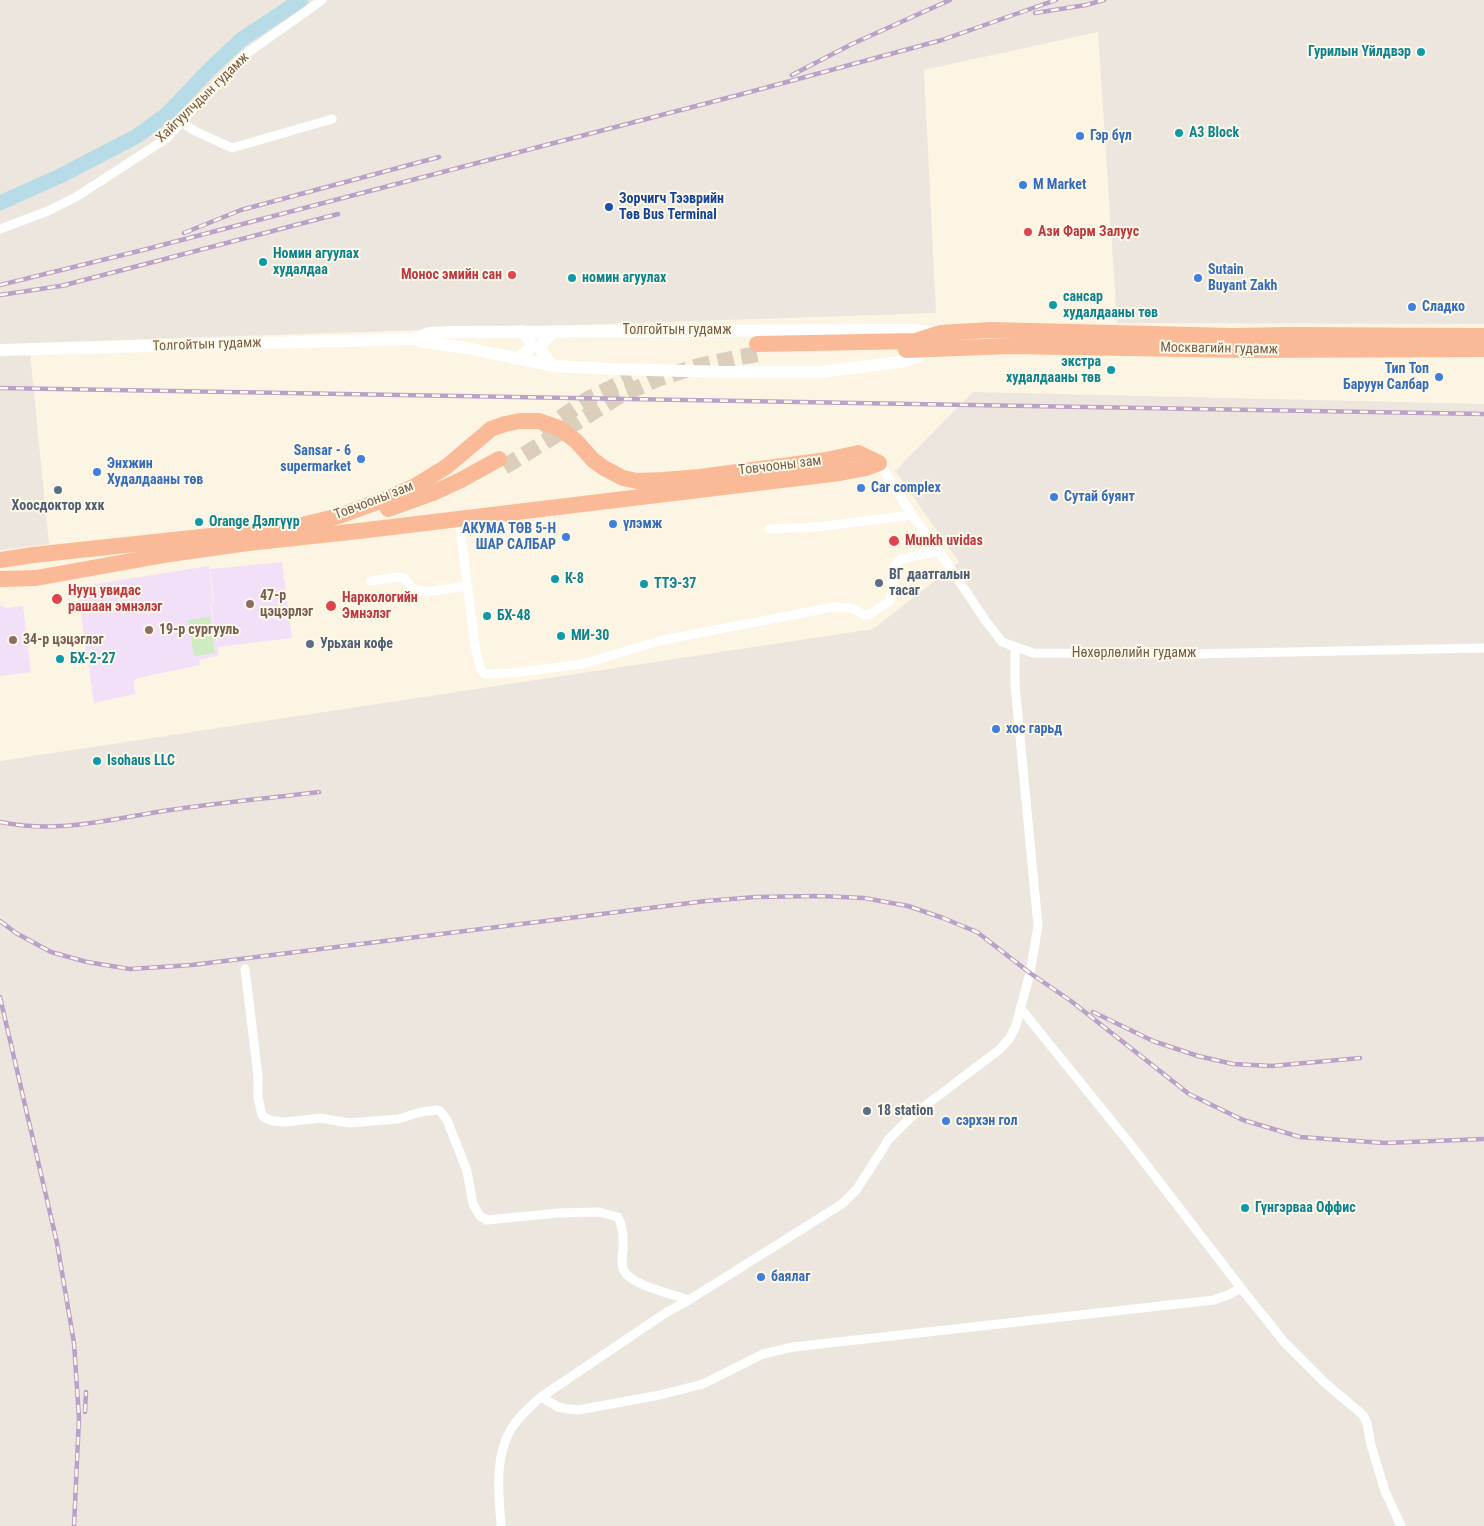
<!DOCTYPE html>
<html>
<head>
<meta charset="utf-8">
<style>
  body { margin:0 }
  canvas { display:block; background:#fdf5e3 }
</style>
</head>
<body>
<canvas width="1484" height="1526"></canvas>
<script>
const ctx = document.querySelector('canvas').getContext('2d');
ctx.lineJoin = 'round';
function paint(path, color) {
  ctx.fillStyle = color;
  ctx.fill(path, 'evenodd');
}
function strokePath(path, color, width, dash) {
  ctx.strokeStyle = color;
  ctx.lineWidth = width;
  ctx.lineCap = dash ? 'butt' : 'round';
  ctx.setLineDash(dash || []);
  ctx.stroke(path);
}
function label(font, color, halo, rows, align = 'center') {
  ctx.font = font + ' "Roboto Condensed",sans-serif';
  ctx.lineWidth = 4;
  ctx.setLineDash([]);
  ctx.textBaseline = 'middle';
  ctx.strokeStyle = halo;
  ctx.fillStyle = color;
  for (const [text, x, y, turn = 0] of rows) {
    ctx.save();
    ctx.translate(x, y);
    ctx.rotate((+turn || 0) * Math.PI / 180);
    ctx.textAlign = isNaN(turn) ? turn : align;
    if (halo) ctx.strokeText(text, 0, 0);
    ctx.fillText(text, 0, 0);
    ctx.restore();
  }
}
const industrial = new Path2D(`
  M0 0H1484V324L1117 323 1098 32 924 70 936 313 29 343 49 544 0 550Z
  M973 392 1484 404V1526H0V761L873 629 959 562 895 471Z`);
const education = new Path2D(`
  M282 562 292 638 218 647 211 605 214 602 210 569Z
  M209 566 213 602 210 605 219 655 199 660 200 665 147 676 134 680 135 694 94 703 77 587Z
  M0 605 6 608 23 606 31 672 0 676Z`);
const green = new Path2D(`
  M210 617 215 653 194 656 188 620Z`);
const river = new Path2D(`
  M0 203 60 176 137 136 167 114 212 67 242 39 301 0`);
const highwayTunnel = new Path2D(`
  M541 431 588 399 632 378
  M504 467 621 395 660 378 695 367 740 357 763 353`);
const street = new Path2D(`
  M181 122 195 131 232 148 332 119
  M0 229 48 211 76 197 167 138 201 100 243 56 322 0
  M879 463 912 515 939 551 985 620 1002 642 1033 653 1192 654 1484 648
  M459 519 475 646 481 670 485 674 512 673 582 664 663 640 834 607 852 608 864 615 870 614 890 601 893 585V568L901 559 939 551
  M769 529 817 527 912 515
  M371 581 398 577 404 578 413 589 426 592 467 586
  M245 969 258 1076V1098L262 1115 265 1118 273 1121 286 1122 320 1118 349 1123 398 1119 421 1112 437 1110 440 1111 447 1120 467 1171 473 1204 480 1216 487 1220 558 1213 599 1212 618 1217C624 1228 623 1239 623 1251 622 1258 621 1265 624 1271 633 1286 673 1294 689 1300
  M1021 1009 1131 1145 1241 1288 1285 1343 1325 1383 1363 1415 1367 1423 1371 1445 1385 1491 1401 1526
  M541 1397 558 1407 568 1409 578 1410 660 1395 703 1384 763 1354 793 1347 1214 1300 1230 1294 1241 1288
  M501 1526C499 1495 494 1459 510 1431 517 1418 530 1407 541 1397L667 1312 689 1300 842 1204 857 1189 889 1139 913 1115 999 1050 1010 1038 1016 1025 1030 973 1038 926 1015 685V647`);
const secondary = new Path2D(`
  M414 339 429 333 449 332 876 330H914L936 333
  M0 350 414 339 423 342 467 348 553 366 612 369 724 372H821L906 361 914 358 929 350
  M516 359C533 348 536 347 522 331
  M553 366C538 350 537 345 555 331`);
const highway = new Path2D(`
  M757 344 915 341 940 333 991 330 1233 336 1289 335 1484 336
  M906 350 1010 346 1244 350 1484 349
  M388 509 433 493 461 480 499 459
  M0 560 33 555 294 527 339 516 391 497 415 486 446 467 491 429 505 424 520 421H539L559 428 576 441 593 460 604 468 623 478 637 481 663 480 700 477 827 460 858 453 879 463
  M0 579 36 578 170 554 248 543 359 531 840 473 866 468 879 463`);
const rail = new Path2D(`
  M1035 13 1086 5 1104 0
  M792 75 852 44 950 0
  M184 233 241 210 439 157
  M0 285 143 250 750 92 942 40 1056 0
  M61 286 338 214
  M0 295 67 285
  M0 388 1484 414
  M0 822C65 835 115 817 178 809 225 802 272 798 319 792
  M0 921 16 933 51 952 87 962 130 969 192 965 706 901 756 897 819 896 864 898 908 906 943 918 977 932 1030 973 1071 1001 1189 1094 1243 1120 1300 1137 1385 1143 1484 1139
  M0 997 57 1243 74 1343 79 1418 74 1526
  M1093 1012 1153 1041 1198 1056 1233 1064 1272 1066 1360 1058
  M85 1412 86 1392`);
const markers = [
  [1421,52,5,"#0f9aa8"],
  [1179,133,5,"#0f9aa8"],
  [1080,136,5,"#3f7fe0"],
  [1023,185,5,"#3f7fe0"],
  [609,207,5,"#1a4fb4"],
  [1028,232,5,"#e0444e"],
  [263,262,5,"#0f9aa8"],
  [512,275,5,"#e0444e"],
  [572,278,5,"#0f9aa8"],
  [1198,278,5,"#3f7fe0"],
  [1053,305,5,"#0f9aa8"],
  [1412,307,5,"#3f7fe0"],
  [1111,370,5,"#0f9aa8"],
  [1439,377,5,"#3f7fe0"],
  [361,459,5,"#3f7fe0"],
  [97,472,5,"#3f7fe0"],
  [861,488,5,"#3f7fe0"],
  [58,490,5,"#5c6f8a"],
  [1054,497,5,"#3f7fe0"],
  [199,522,5,"#0f9aa8"],
  [613,524,5,"#3f7fe0"],
  [566,537,5,"#3f7fe0"],
  [894,541,6,"#e0444e"],
  [555,579,5,"#0f9aa8"],
  [879,583,5,"#5c6f8a"],
  [644,584,5,"#0f9aa8"],
  [57,599,6,"#e0444e"],
  [250,604,5,"#8d6e63"],
  [331,606,6,"#e0444e"],
  [487,616,5,"#0f9aa8"],
  [149,630,5,"#8d6e63"],
  [561,636,5,"#0f9aa8"],
  [13,640,5,"#8d6e63"],
  [310,644,5,"#5c6f8a"],
  [60,659,5,"#0f9aa8"],
  [996,729,5,"#3f7fe0"],
  [97,761,5,"#0f9aa8"],
  [867,1111,5,"#5c6f8a"],
  [946,1121,5,"#3f7fe0"],
  [1245,1208,5,"#0f9aa8"],
  [761,1277,5,"#3f7fe0"]
];
const cultureNames = [
  ["Гурилын Үйлдвэр",1411,52,"right"],
  ["A3 Block",1189,133],
  ["Номин агуулах",273,254],
  ["худалдаа",273,270],
  ["номин агуулах",582,278],
  ["сансар",1063,297],
  ["худалдааны төв",1063,313],
  ["экстра",1101,362,"right"],
  ["худалдааны төв",1101,378,"right"],
  ["Orange Дэлгүүр",209,522],
  ["К-8",565,579],
  ["ТТЭ-37",654,584],
  ["БХ-48",497,616],
  ["МИ-30",571,636],
  ["БХ-2-27",70,659],
  ["Isohaus LLC",107,761],
  ["Гүнгэрваа Оффис",1255,1208]
];
const streetNames = [
  ["Хайгуулчдын гудамж",203,98,-44],
  ["Толгойтын гудамж",677,330],
  ["Толгойтын гудамж",207,345,-2],
  ["Москвагийн гудамж",1219,349,1],
  ["Товчооны зам",780,466,-7],
  ["Товчооны зам",374,501,-21],
  ["Нөхөрлөлийн гудамж",1134,653]
];
const shopNames = [
  ["Гэр бүл",1090,136],
  ["М Market",1033,185],
  ["Sutain",1208,270],
  ["Buyant Zakh",1208,286],
  ["Сладко",1422,307],
  ["Тип Топ",1429,369,"right"],
  ["Баруун Салбар",1429,385,"right"],
  ["Sansar - 6",351,451,"right"],
  ["supermarket",351,467,"right"],
  ["Энхжин",107,464],
  ["Худалдааны төв",107,480],
  ["Car complex",871,488],
  ["Сутай буянт",1064,497],
  ["үлэмж",623,524],
  ["АКУМА ТӨВ 5-Н",556,529,"right"],
  ["ШАР САЛБАР",556,545,"right"],
  ["хос гарьд",1006,729],
  ["сэрхэн гол",956,1121],
  ["баялаг",771,1277]
];
const transitNames = [
  ["Зорчигч Тээврийн",619,199],
  ["Төв Bus Terminal",619,215]
];
const healthNames = [
  ["Ази Фарм Залуус",1038,232],
  ["Монос эмийн сан",502,275,"right"],
  ["Munkh uvidas",905,541],
  ["Нууц увидас",68,591],
  ["рашаан эмнэлэг",68,607],
  ["Наркологийн",342,598],
  ["Эмнэлэг",342,614]
];
const serviceNames = [
  ["Хоосдоктор ххк",58,506,"center"],
  ["ВГ даатгалын",889,575],
  ["тасаг",889,591],
  ["Урьхан кофе",320,644],
  ["18 station",877,1111]
];
const educationNames = [
  ["47-р",260,596],
  ["цэцэрлэг",260,612],
  ["19-р сургууль",159,630],
  ["34-р цэцэглэг",23,640]
];
paint(industrial, '#ece6de');
paint(education, '#f2e0f9');
paint(green, '#cfebc1');
strokePath(river, '#b7dce7', 15);
strokePath(highwayTunnel, '#dbcfbc', 16, [16, 8]);
strokePath(street, '#fff', 9);
strokePath(secondary, '#fff', 12);
strokePath(highway, '#faba98', 16);
strokePath(rail, '#b9a1c7', 4.5);
strokePath(rail, '#fff9ea', 2.5, [8]);
for (const [x, y, r, color] of markers) {
  const dot = new Path2D();
  dot.arc(x, y, r, 0, 2 * Math.PI);
  ctx.fillStyle = color;
  ctx.fill(dot);
  strokePath(dot, '#fff9ea', 2);
}
label('bold 14px', '#0d838f', '#fff9ea', cultureNames, 'left');
label('14px', '#765d48', '#fff9ea', streetNames);
label('bold 14px', '#366cbe', '#fff9ea', shopNames, 'left');
label('bold 14px', '#164399', '#fff9ea', transitNames, 'left');
label('bold 14px', '#be3a42', '#fff9ea', healthNames, 'left');
label('bold 14px', '#4e5e75', '#fff9ea', serviceNames, 'left');
label('bold 14px', '#785e54', '#fff9ea', educationNames, 'left');
</script>
</body>
</html>
